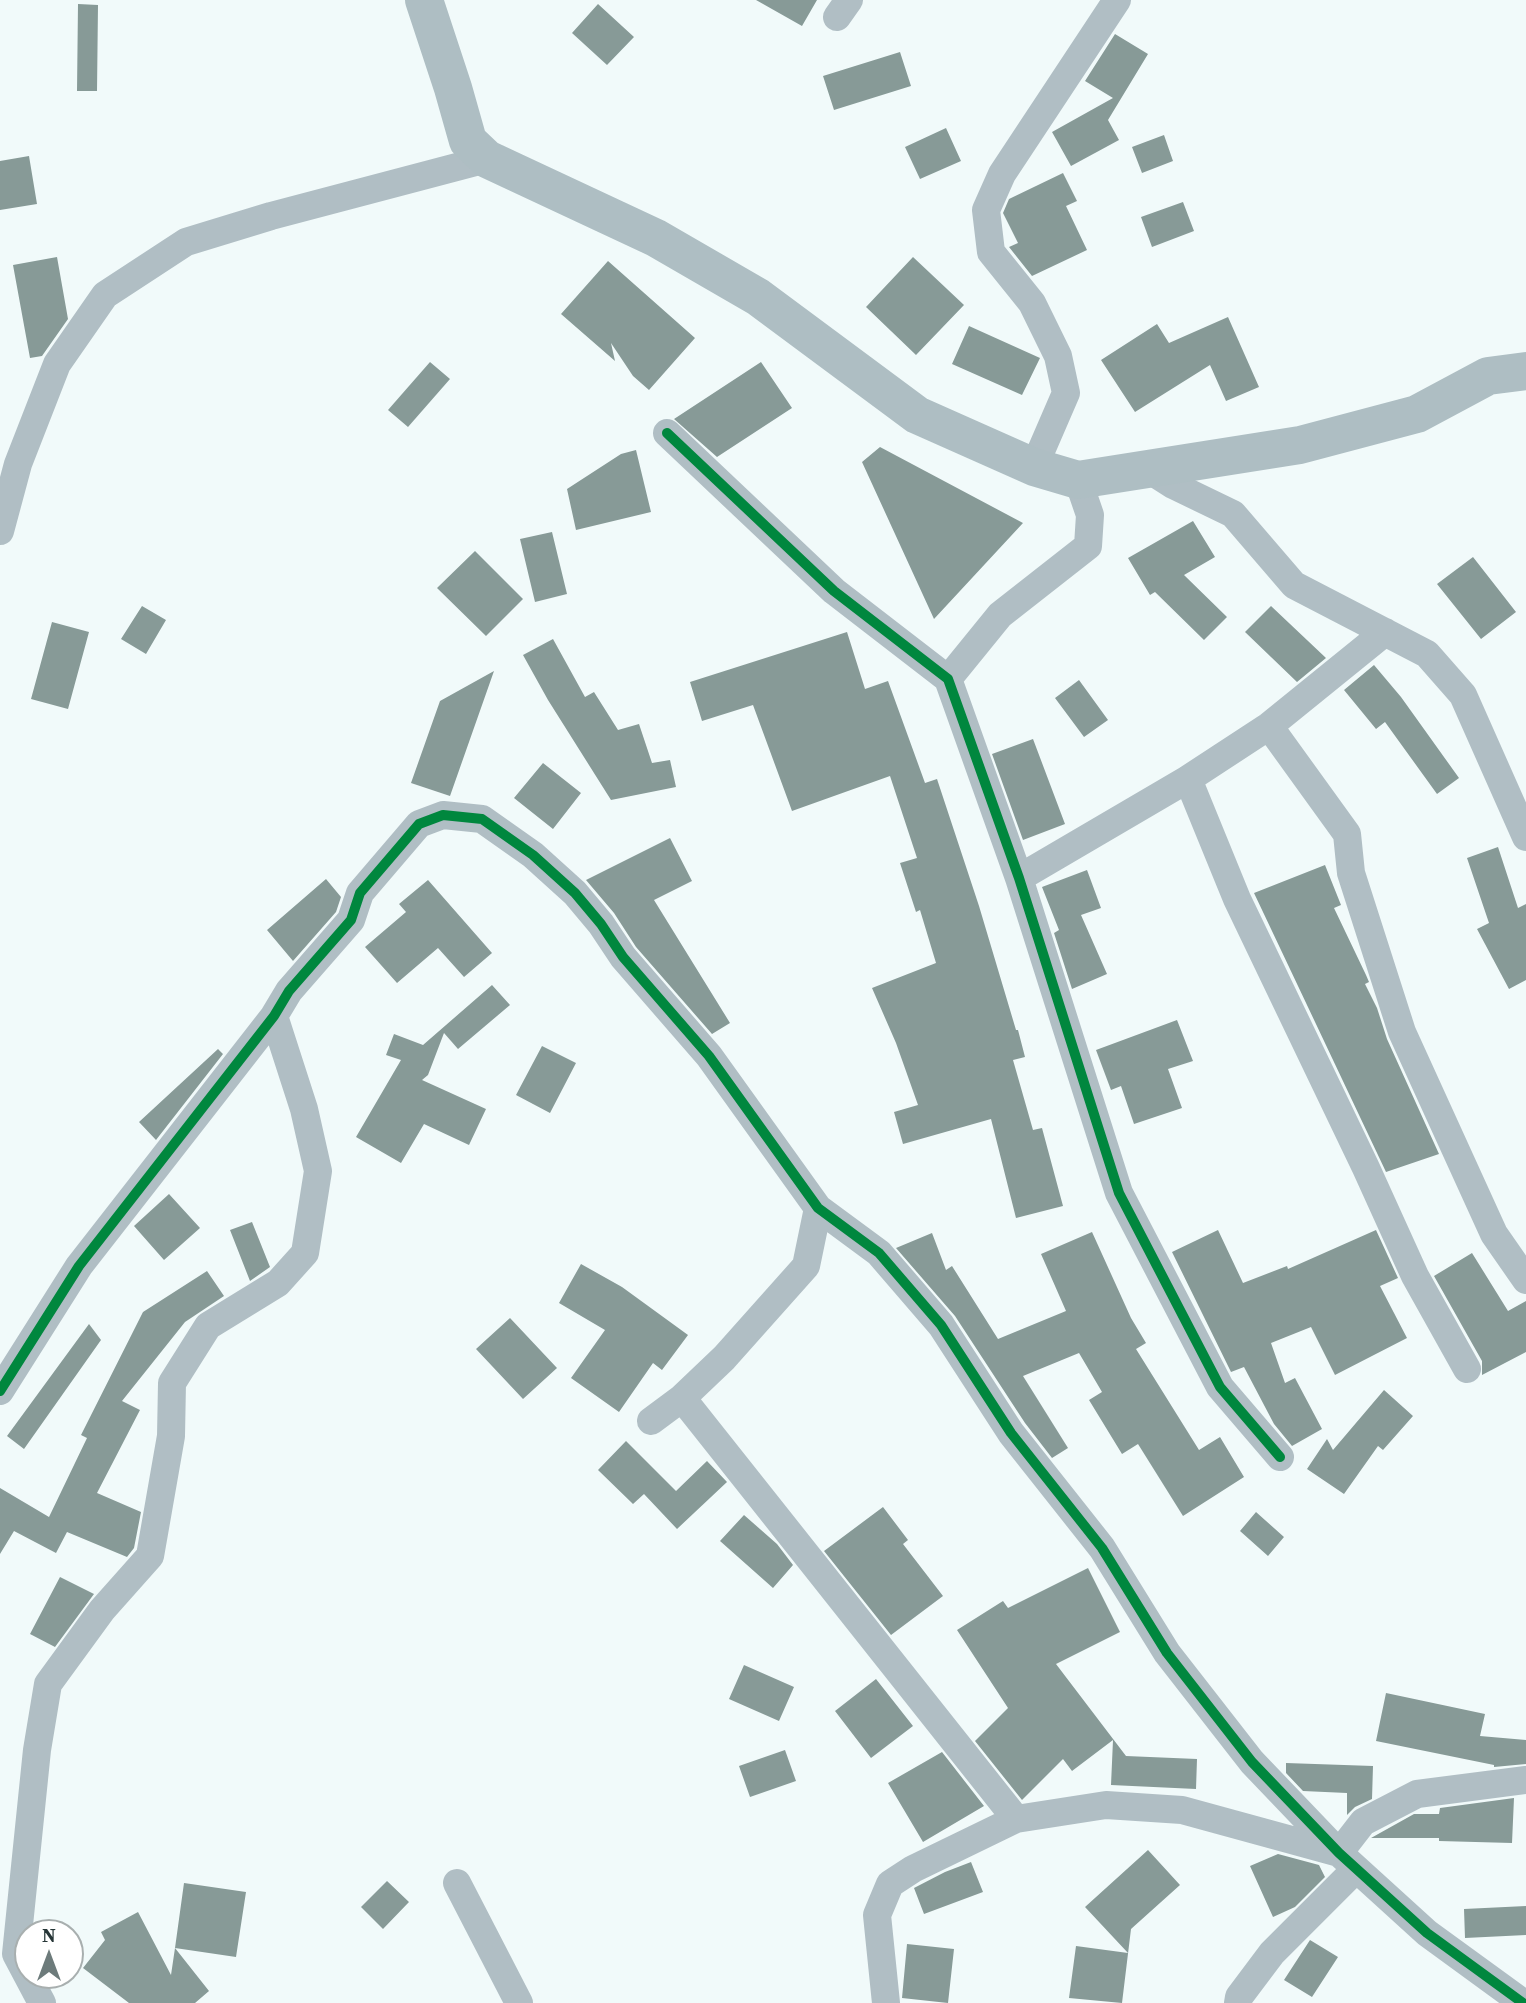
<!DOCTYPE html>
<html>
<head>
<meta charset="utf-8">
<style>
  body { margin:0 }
  #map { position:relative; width:1526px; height:2003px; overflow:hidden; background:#f1fafa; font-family:"Source Serif 4",serif }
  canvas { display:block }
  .north { position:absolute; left:14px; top:1919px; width:70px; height:70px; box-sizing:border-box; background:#fff; border:2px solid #a8afaf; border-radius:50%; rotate:0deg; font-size:19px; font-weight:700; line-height:28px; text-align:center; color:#263637 }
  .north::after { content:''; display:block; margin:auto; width:24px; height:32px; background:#6d7b7b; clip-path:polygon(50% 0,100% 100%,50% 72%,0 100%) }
</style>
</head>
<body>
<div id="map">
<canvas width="1526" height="2003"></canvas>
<div class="north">N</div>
</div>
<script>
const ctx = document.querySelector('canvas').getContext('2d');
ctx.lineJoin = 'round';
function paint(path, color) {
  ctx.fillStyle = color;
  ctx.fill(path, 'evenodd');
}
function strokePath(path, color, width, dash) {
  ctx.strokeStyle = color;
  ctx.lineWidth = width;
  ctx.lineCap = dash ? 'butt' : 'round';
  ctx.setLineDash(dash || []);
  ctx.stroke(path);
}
const building = new Path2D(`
  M756 0H817L802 26Z
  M78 4 98 5 97 91H77Z
  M598 4 634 37 607 65 572 33Z
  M1115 34 1148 54 1108 120 1119 140 1071 166 1052 132 1113 98 1085 81Z
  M900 52 911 86 834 110 823 76Z
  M946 128 961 161 920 179 905 147Z
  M1164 135 1173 161 1142 173 1132 147Z
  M29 156 37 204 0 210V161Z
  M1063 173 1077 201 1066 206 1087 250 1032 276 1009 247 1018 243 1003 213 1009 199Z
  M1183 202 1194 231 1152 247 1141 217Z
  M57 257 68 319 42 356 30 358 13 265Z
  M913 257 964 305 916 355 866 307Z
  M608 261 695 338 649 390 633 376 611 343 615 361 561 314Z
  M1228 317 1259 387 1226 401 1210 365 1135 412 1101 360 1157 324 1169 343Z
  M969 326 1040 358 1022 395 952 364Z
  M430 362 450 379 408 427 388 410Z
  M761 362 792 408 717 457 674 419Z
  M880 447 1023 523 934 619 862 462Z
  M636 450 651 512 576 530 567 489 621 454Z
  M1193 521 1215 557 1184 575 1227 617 1204 640 1155 592 1150 595 1128 558Z
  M552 532 567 594 535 602 520 539Z
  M475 551 523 599 486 636 437 588Z
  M1473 557 1516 612 1481 639 1437 584Z
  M142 606 166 620 146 654 121 639Z
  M1271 606 1326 658 1297 682 1245 632Z
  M52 622 89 632 68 709 31 699Z
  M847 632 865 689 888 681 925 783 937 779 979 906 1016 1030H1018L1025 1057 1013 1060 1033 1130 1042 1128 1063 1206 1016 1218 991 1119 903 1144 894 1112 918 1105 896 1043 872 988 936 963 920 910 916 912 900 863 917 858 890 776 792 811 753 705 702 721 690 682Z
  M553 639 585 697 594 692 618 730 639 724 652 763 670 760 676 787 611 800 548 700 523 655Z
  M1374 665 1401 697 1459 778 1437 794 1385 722 1376 729 1344 690Z
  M494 671 450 796 411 783 440 701Z
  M1079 680 1108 720 1084 737 1055 698Z
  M1033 739 1065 824 1023 840 992 754Z
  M543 763 581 793 553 829 514 798Z
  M670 838 692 881 654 900 730 1023 712 1034 636 947 614 913 586 880Z
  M1498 847 1518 908 1526 904V980L1509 989 1477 929 1489 923 1467 858Z
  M1325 865 1341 905 1334 908 1366 975 1369 982 1365 984 1377 1008 1387 1039 1439 1154 1386 1172 1254 893Z
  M1087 870 1101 908 1081 915 1107 974 1072 989 1054 933 1059 930 1042 887Z
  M326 879 341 897 336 912 293 961 267 930Z
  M428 880 492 953 464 977 438 948 397 983 365 947 406 912 399 904Z
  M492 985 510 1005 458 1049 444 1033 428 1075 422 1080 486 1109 469 1145 424 1124 401 1163 356 1137 401 1060 386 1055 394 1034 423 1045Z
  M1177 1020 1193 1061 1168 1069 1182 1108 1134 1124 1121 1086 1111 1090 1096 1050Z
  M542 1046 576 1063 550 1113 516 1095Z
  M218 1049 223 1054 156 1140 139 1122Z
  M169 1194 200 1228 164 1260 134 1226Z
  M252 1222 270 1267 250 1281 230 1230Z
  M1218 1230 1243 1283 1287 1266 1288 1269 1376 1230 1398 1278 1380 1286 1407 1338 1335 1375 1311 1327 1271 1343 1285 1383 1295 1378 1322 1429 1292 1446 1274 1424 1244 1367 1231 1372 1172 1252Z
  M1092 1232 1131 1318 1146 1343 1136 1349 1199 1450 1220 1437 1244 1477 1183 1516 1138 1444 1122 1454 1089 1400 1102 1392 1079 1353 1023 1376 1068 1448 1052 1458 1025 1423 955 1316 896 1248 932 1233 946 1270 952 1266 998 1339 1066 1311 1041 1254Z
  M1472 1253 1508 1311 1526 1301V1352L1482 1375V1361L1434 1276Z
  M581 1264 622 1287 688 1335 662 1370 653 1363 619 1412 571 1378 605 1330 559 1303Z
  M207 1271 224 1296 185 1322 122 1401 140 1410 97 1493 141 1512 134 1548 127 1557 67 1532 56 1553 14 1531 0 1554V1488L49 1517 87 1438 81 1435 143 1312Z
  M510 1318 557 1368 523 1399 476 1349Z
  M89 1324 101 1340 24 1449 7 1436Z
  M1384 1390 1413 1416 1383 1450 1378 1446 1344 1494 1307 1469 1327 1439 1333 1450Z
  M626 1441 676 1491 707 1461 727 1482 677 1529 644 1494 633 1504 598 1470Z
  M883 1507 908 1540 903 1544 943 1596 891 1635 824 1551Z
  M1256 1512 1284 1537 1268 1556 1240 1531Z
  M744 1515 777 1544 793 1565 773 1588 720 1541Z
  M1088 1568 1120 1632 1056 1664 1126 1756 1197 1759 1196 1789 1111 1785 1113 1740 1072 1771 1063 1759 1022 1800 975 1741 1008 1708 957 1630 1003 1601 1008 1608Z
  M60 1577 94 1594 55 1647 30 1634Z
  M744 1665 794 1687 779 1721 729 1699Z
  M876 1679 913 1726 871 1758 835 1711Z
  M1386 1693 1485 1714 1480 1736 1526 1740V1764L1494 1767V1765L1376 1741Z
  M785 1750 796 1781 750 1797 739 1766Z
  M942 1752 984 1806 923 1842 888 1783Z
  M1286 1763 1373 1766 1372 1799 1355 1807 1347 1815V1793L1303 1791 1286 1773Z
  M1514 1798 1512 1843 1439 1841V1838H1371L1414 1814H1439L1440 1808Z
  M1148 1850 1180 1885 1131 1929 1122 2003 1069 1998 1076 1946 1128 1953 1085 1907Z
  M1278 1854 1319 1865 1325 1877 1295 1907 1273 1917 1250 1866Z
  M971 1862 983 1892 924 1914 914 1888 945 1872Z
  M387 1881 409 1902 383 1929 361 1907Z
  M184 1883 246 1892 236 1957 175 1948Z
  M1526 1906V1935L1465 1938 1464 1909Z
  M138 1912 171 1975 175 1948 209 1991 195 2003H129L83 1968 105 1940 101 1932Z
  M1310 1940 1338 1957 1312 1997 1284 1980Z
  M907 1944 954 1949 948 2003 902 1998Z`);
const minor = new Path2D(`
  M837 17 849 0
  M667 433 834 591 948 679 1019 878 1119 1193 1220 1387 1280 1457
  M1034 467 1066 393 1058 356 1032 303 991 252 986 210 1002 174 1117 0
  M1148 469 1173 485 1233 514 1294 585 1427 654 1463 695 1526 837
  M0 531 18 464 57 364 105 295 186 242 271 216 487 159
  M948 679 1000 615 1088 546 1090 515 1078 480
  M1269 726 1347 834 1351 873 1402 1032 1494 1234 1526 1280
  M1188 779 1237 899 1366 1168 1415 1276 1467 1369
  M1019 878 1188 779 1269 726 1385 632
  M0 1391 79 1266 274 1016 289 991 351 920 360 893 419 824 443 815 482 819 533 855 575 893 601 924 623 957 709 1056 818 1208 879 1253 941 1325 1011 1433 1102 1548 1167 1653 1252 1762 1339 1853 1427 1933 1523 2003
  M682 1398 1016 1819
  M651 1421 682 1398 724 1358 806 1266 818 1208
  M457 1883 519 2003
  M42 2003 16 1954 37 1750 48 1684 102 1610 150 1556 171 1436 172 1383 208 1326 278 1283 305 1253 318 1171 304 1109 274 1016
  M886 2003 877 1915 890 1884 913 1869 1016 1819 1106 1805 1182 1810 1339 1853 1363 1822 1417 1794 1526 1780
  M1238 2003 1239 1997 1272 1953 1356 1869`);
const secondary = new Path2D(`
  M424 0 453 88 468 141 487 159 656 238 758 297 917 415 1034 467 1078 480 1300 445 1417 414 1488 376 1526 371`);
const cycleway = new Path2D(`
  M667 433 834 591 948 679 1019 878 1119 1193 1220 1387 1280 1457
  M0 1391 79 1266 274 1016 289 991 351 920 360 893 419 824 443 815 482 819 533 855 575 893 601 924 623 957 709 1056 818 1208 879 1253 941 1325 1011 1433 1102 1548 1167 1653 1252 1762 1339 1853 1427 1933 1523 2003`);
paint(building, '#879a97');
strokePath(minor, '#b0bec4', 28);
strokePath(secondary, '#aebec3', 38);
strokePath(cycleway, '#00873e', 10);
</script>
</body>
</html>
